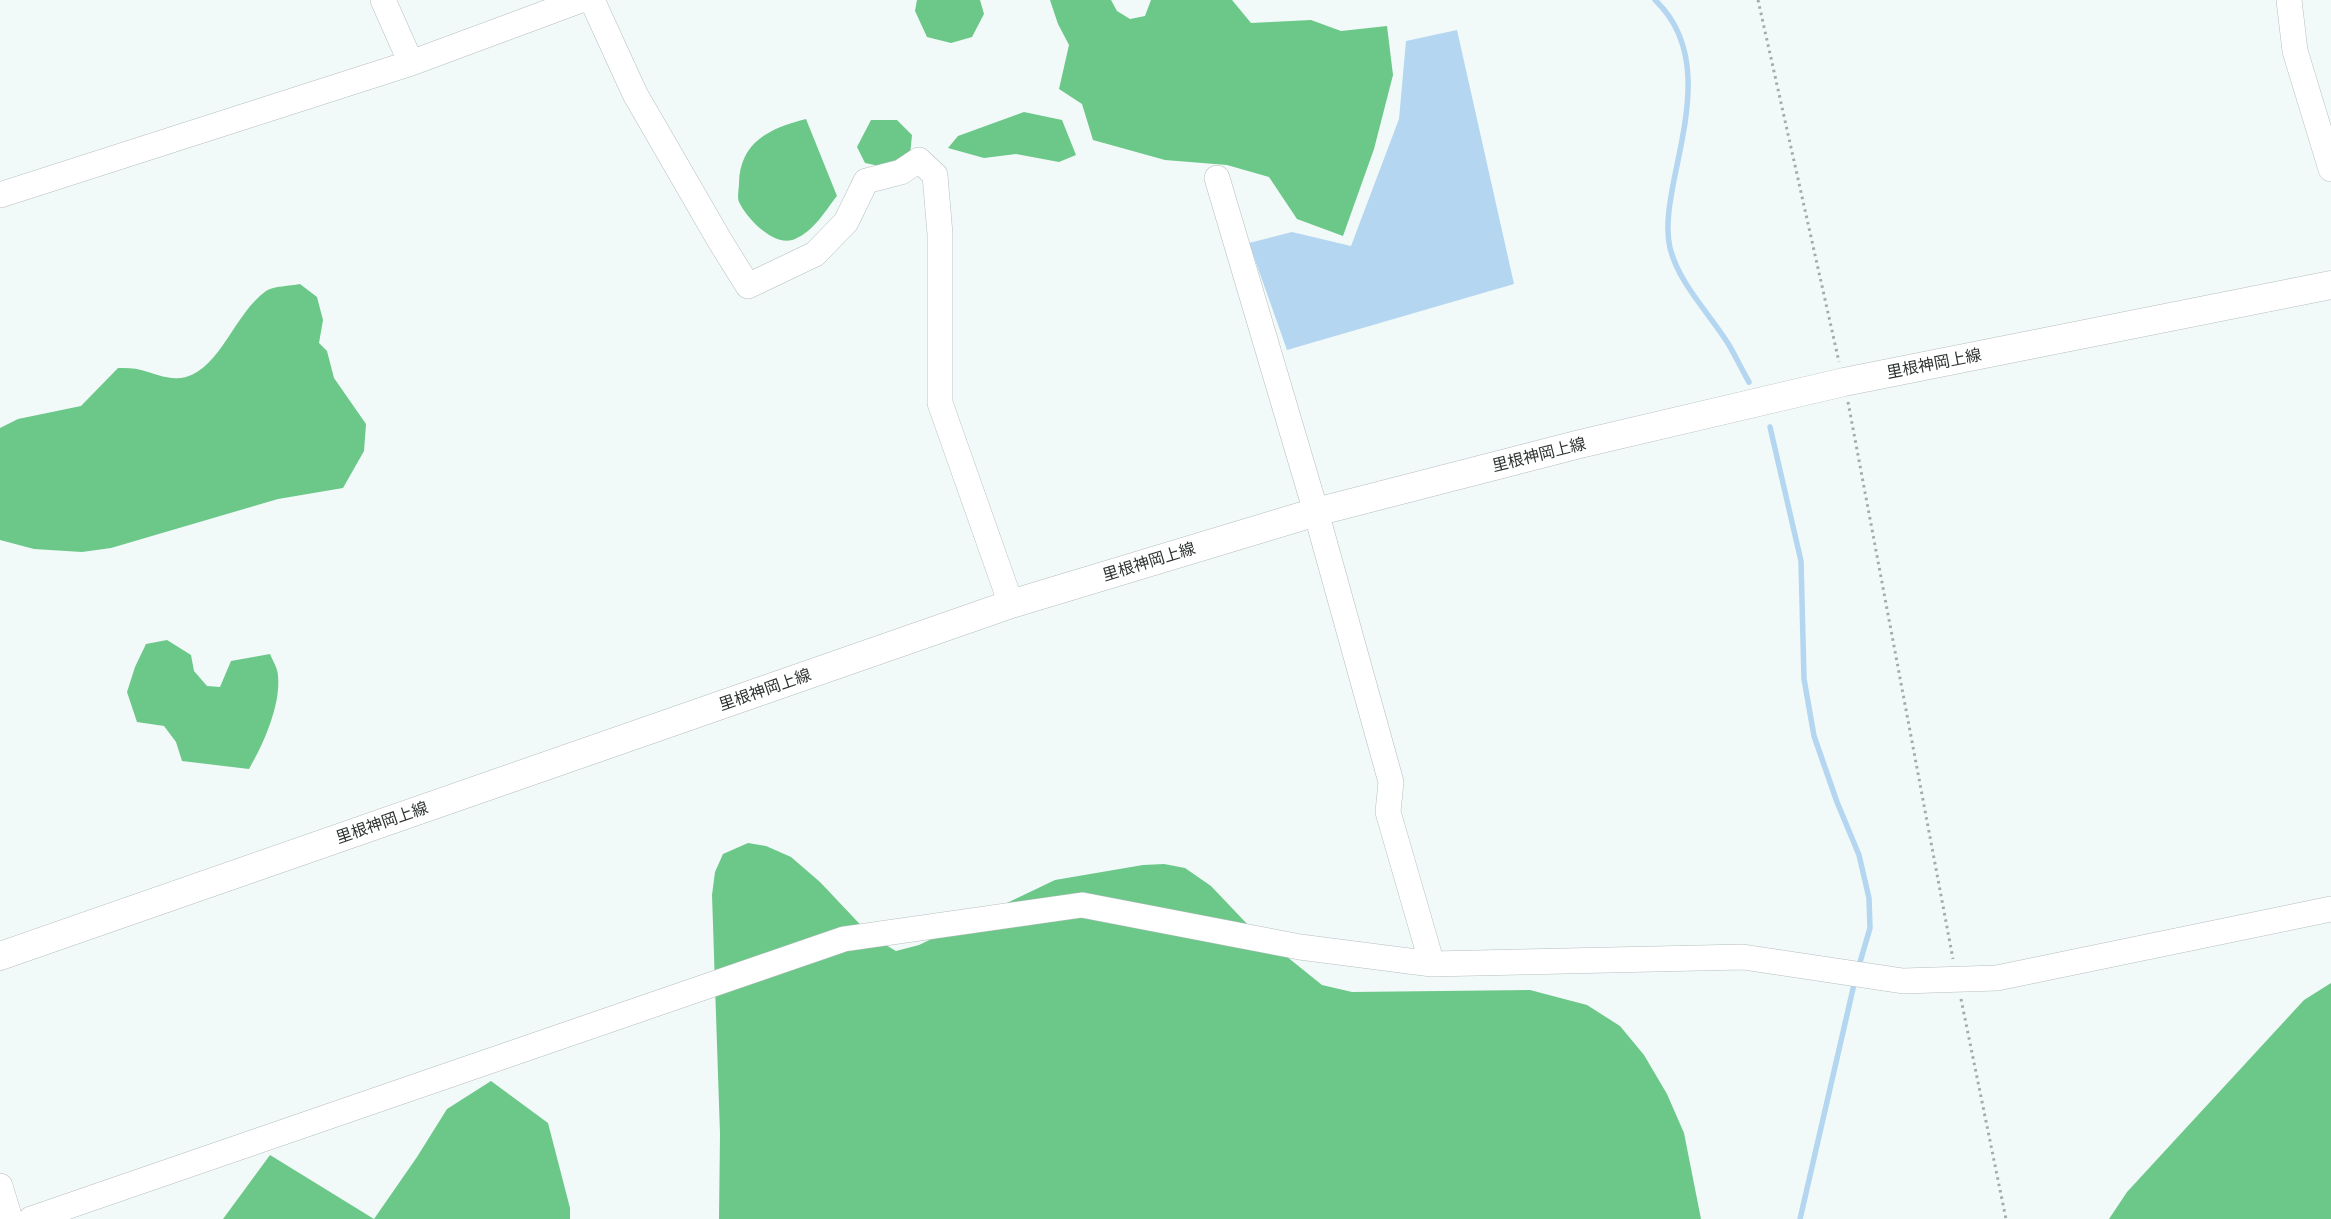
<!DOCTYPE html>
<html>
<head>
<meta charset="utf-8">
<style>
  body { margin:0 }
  canvas { display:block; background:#f1f9f9 }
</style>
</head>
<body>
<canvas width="2331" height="1219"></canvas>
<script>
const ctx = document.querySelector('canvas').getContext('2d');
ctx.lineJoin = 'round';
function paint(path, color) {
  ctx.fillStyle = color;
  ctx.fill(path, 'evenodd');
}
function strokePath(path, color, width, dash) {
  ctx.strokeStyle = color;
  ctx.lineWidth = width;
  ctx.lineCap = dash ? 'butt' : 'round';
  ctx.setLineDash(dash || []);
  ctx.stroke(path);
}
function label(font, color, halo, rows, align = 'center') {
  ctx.font = font + ' "Golos Text","Noto Sans JP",sans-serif';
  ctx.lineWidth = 4.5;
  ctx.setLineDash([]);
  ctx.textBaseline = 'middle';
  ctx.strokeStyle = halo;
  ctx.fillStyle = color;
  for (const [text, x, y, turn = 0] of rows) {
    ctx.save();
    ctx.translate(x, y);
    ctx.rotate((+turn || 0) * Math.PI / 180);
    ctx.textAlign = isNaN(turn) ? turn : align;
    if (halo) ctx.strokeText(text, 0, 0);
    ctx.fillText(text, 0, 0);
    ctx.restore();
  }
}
const forest = new Path2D(`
  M917 0H980L984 14 972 37 951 43 927 37 915 11Z
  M1050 0H1111L1117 11 1130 19 1145 16 1151 0H1232L1251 23 1311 20 1341 31 1387 26 1393 75 1374 149 1343 236 1297 219 1269 177 1227 165 1165 160 1093 140 1082 104 1059 89 1069 45 1058 24Z
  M1024 112 1062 120 1076 155 1059 162 1016 154 984 158 948 148 958 136Z
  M806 119 837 196C825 211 814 231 795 239 775 248 747 219 739 202 737 197 739 189 739 183 740 142 770 128 806 119Z
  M871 120H897L912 135 910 155 899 170 865 163 857 147Z
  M300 284 317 297 323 320 319 343 327 351 334 378 366 424 364 451 343 488 278 499 111 548 82 552 34 549 0 540V428L18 419 81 406 118 368C125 368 134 368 141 370 156 374 170 381 186 377 220 368 235 313 266 291 274 286 290 286 300 284Z
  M167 640 191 655 194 671 207 686 220 687 231 661 270 654C273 661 278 669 278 676 281 705 263 745 249 769L182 761 176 742 164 726 137 722 127 692 135 667 146 644Z
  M748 843 766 846 791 857 820 882 872 937 896 951 919 945 1055 880 1143 865 1164 864 1185 868 1211 886 1250 927 1322 985 1352 992 1530 990 1587 1005 1620 1026 1644 1055 1667 1094 1684 1133 1701 1219H719L720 1134 712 895 715 872 723 854Z
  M2331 983V1219H2109L2127 1192 2304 1000Z
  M491 1081 548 1123 570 1208V1219H223L270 1155 374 1219 417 1157 447 1109Z`);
const water = new Path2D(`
  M1457 30 1514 284 1287 350 1249 243 1292 232 1351 246 1399 119 1406 41Z`);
const stream = new Path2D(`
  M1655 0C1706 48 1686 120 1674 180 1670 201 1665 227 1670 248 1679 284 1710 314 1729 345 1736 357 1742 370 1749 382
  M1770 427 1801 561 1804 679 1814 736 1837 802 1859 855 1869 898 1870 928 1858 969
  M1800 1219 1855 980`);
const path = new Path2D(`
  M1758 0 1839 362
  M1848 402 1953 959
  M1961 999 2006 1219`);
const minor = new Path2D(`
  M383 0 411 63
  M592 0 635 94 720 241 748 286 815 254 846 222 866 181 901 172 919 160 935 175 940 234V403L1011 604
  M2289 0 2295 51 2331 169
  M1217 178 1316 512 1391 782 1388 812 1432 964
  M0 195 411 63 581 0
  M0 1186 10 1219
  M31 1219 844 939 1082 905 1300 947 1432 964 1743 957 1903 981 1997 978 2331 909`);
const major = new Path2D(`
  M0 956 1011 604 1316 512 1580 444 1844 382 2331 285`);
const streetNames = [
  ["里根神岡上線",1934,364,-11],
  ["里根神岡上線",1539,455,-14],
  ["里根神岡上線",1149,562,-17],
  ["里根神岡上線",765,690,-19],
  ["里根神岡上線",382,823,-19]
];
paint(forest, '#6cc888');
paint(water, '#b5d6f0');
strokePath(stream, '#b5d6f0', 5.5);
strokePath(minor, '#b7bebf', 26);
strokePath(major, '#b7bebf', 29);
strokePath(path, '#a4abab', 3, [2.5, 4]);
strokePath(minor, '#fff', 25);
strokePath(major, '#fff', 28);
label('16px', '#2f3333', '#fff', streetNames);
</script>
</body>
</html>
